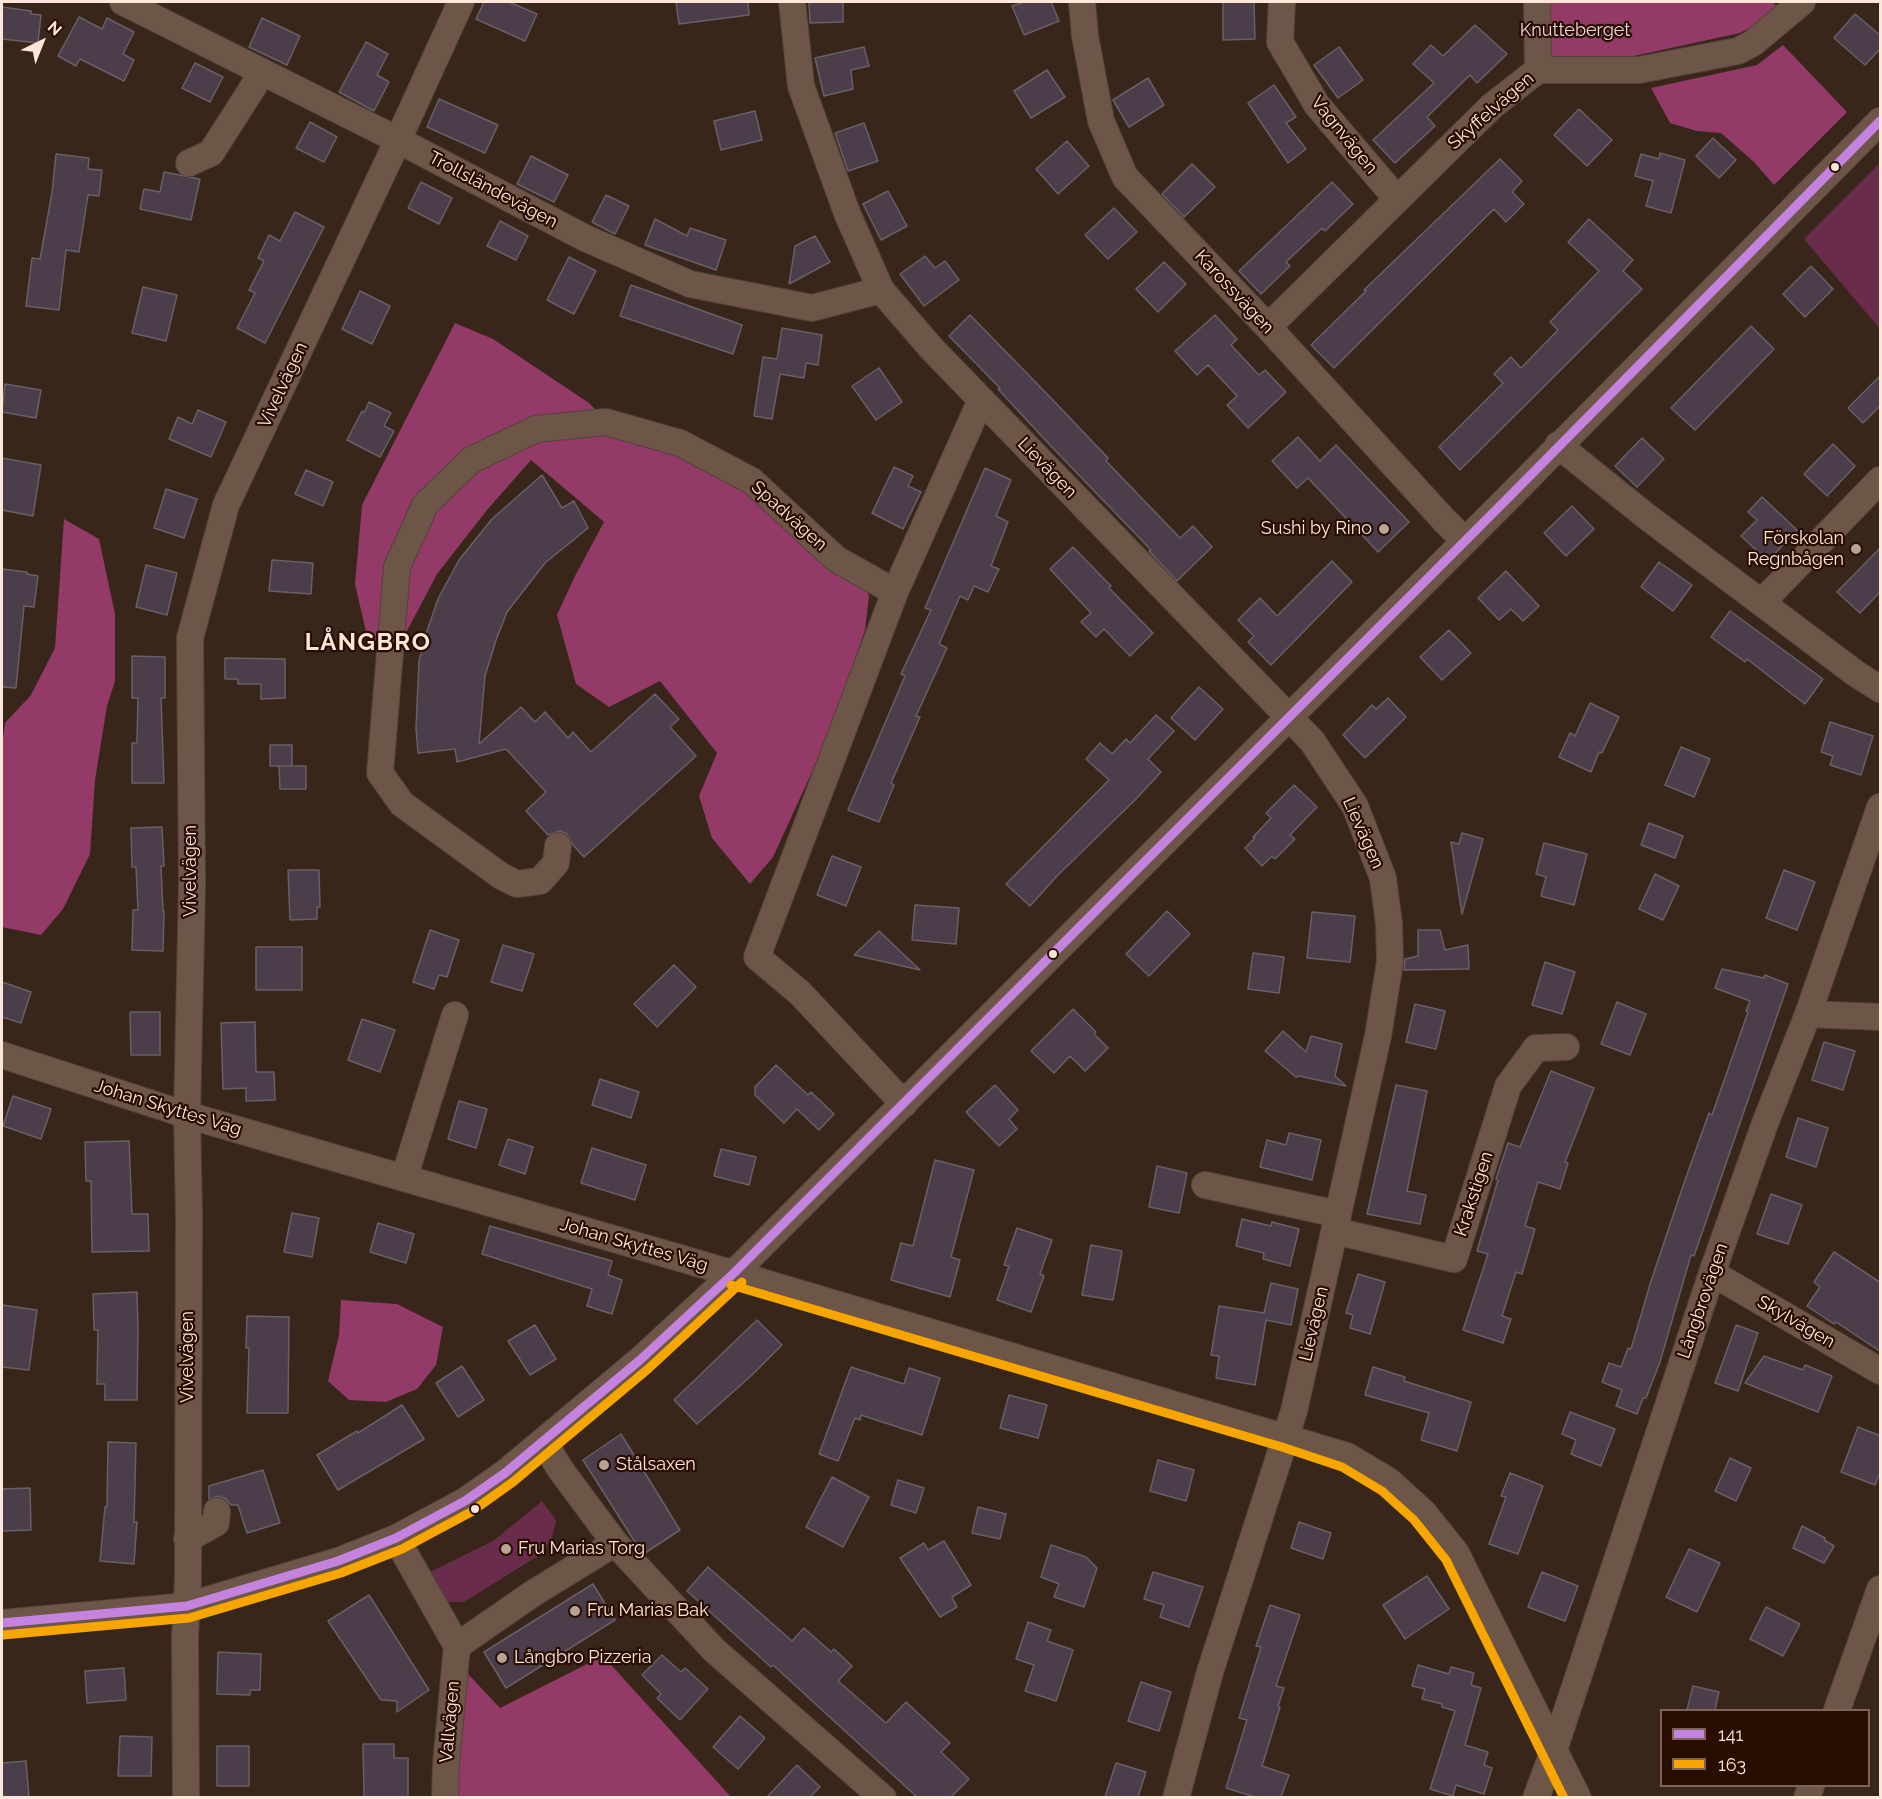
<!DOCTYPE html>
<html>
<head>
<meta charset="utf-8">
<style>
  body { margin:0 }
  #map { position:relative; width:1882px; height:1799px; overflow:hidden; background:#39261a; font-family:Raleway,sans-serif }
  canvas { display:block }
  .frame { position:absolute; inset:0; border:3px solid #fee6d9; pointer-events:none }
  .legend { position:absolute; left:1660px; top:1709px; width:210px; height:78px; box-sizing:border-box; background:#280d00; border:2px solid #7e6457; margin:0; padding:8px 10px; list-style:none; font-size:18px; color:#fee6d9 }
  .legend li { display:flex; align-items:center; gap:12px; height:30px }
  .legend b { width:30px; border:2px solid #7e6457 }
  .north { position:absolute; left:12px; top:12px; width:60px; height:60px; -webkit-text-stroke:4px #280d00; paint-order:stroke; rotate:43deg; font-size:16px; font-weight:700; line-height:24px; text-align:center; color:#fee6d9 }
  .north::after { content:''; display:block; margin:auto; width:21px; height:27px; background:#fee6d9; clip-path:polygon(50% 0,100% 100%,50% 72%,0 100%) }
</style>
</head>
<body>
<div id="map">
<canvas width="1882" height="1799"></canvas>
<div class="frame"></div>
<ul class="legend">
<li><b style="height:8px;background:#c483df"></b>141</li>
<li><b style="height:8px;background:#f7a600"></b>163</li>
</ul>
<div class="north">N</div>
</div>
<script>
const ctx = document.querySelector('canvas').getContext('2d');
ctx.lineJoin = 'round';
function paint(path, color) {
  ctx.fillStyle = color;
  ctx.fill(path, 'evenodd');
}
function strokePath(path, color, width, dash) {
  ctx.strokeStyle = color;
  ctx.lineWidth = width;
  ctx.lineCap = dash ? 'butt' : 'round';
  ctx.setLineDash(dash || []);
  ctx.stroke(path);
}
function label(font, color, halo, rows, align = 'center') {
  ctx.font = font + ' Raleway,sans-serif';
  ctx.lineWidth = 4.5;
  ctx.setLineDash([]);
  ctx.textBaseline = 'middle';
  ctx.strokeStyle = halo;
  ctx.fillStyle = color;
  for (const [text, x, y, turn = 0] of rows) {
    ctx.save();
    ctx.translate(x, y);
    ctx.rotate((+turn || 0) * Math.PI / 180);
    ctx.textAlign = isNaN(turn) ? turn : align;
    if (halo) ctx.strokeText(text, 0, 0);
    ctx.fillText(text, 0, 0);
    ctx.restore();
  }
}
const green = new Path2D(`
  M1880 163V329L1804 239Z
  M542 1501 556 1520 552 1538 541 1554 464 1602H447L434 1588 426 1574 493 1541Z`);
const forest = new Path2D(`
  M1544 2H1772L1782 10 1740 33 1634 56 1559 62 1544 52Z
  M1783 45 1847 112 1774 185 1754 162 1721 133 1697 131 1670 123 1651 88 1757 65Z
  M455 323 493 339 589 403 624 439 703 463 744 490 864 585 869 596 865 630 839 704 812 772 773 857 750 884 712 838 699 796 717 753 660 681 609 707 576 684 557 615 574 578 604 522 531 460 487 510 437 574 389 665 367 636 355 584 362 505Z
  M64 519 99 539 115 614V681L107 706 95 780 90 854 63 909 41 935 2 927V744L5 723 31 695 55 648Z
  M341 1300 397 1304 443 1327 436 1365 417 1389 386 1402 349 1400 328 1381 339 1335Z
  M603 1656 731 1797 457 1798 456 1766 467 1673 500 1708Z`);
const building = new Path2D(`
  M484 2H509L537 14 525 41 476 19Z
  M676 2H748L749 15 679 24Z
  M809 2H843V22L810 23Z
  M1024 2H1051L1059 21 1024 35 1012 6Z
  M1223 2H1254L1255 39 1223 40Z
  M2 7 31 11V14L41 15 38 43 2 39Z
  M1855 14 1881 36V48L1865 65 1834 38Z
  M79 17 102 29 107 18 134 32 123 54 134 60 124 81 80 59 76 66 58 56Z
  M262 18 300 36 287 65 249 47Z
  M1475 25 1507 54 1477 83 1470 75 1427 117 1435 126 1395 163 1373 140 1434 83 1413 64 1431 45 1443 56Z
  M366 42 388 54 377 75 389 82 374 111 339 92Z
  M864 47 869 66 851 70 853 89 824 96 815 58Z
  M1339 47 1363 80 1338 98 1314 65Z
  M195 63 223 77 210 102 182 88Z
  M1047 70 1065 97 1031 118 1014 91Z
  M1148 78 1164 105 1129 127 1113 100Z
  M1274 85 1296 117 1286 123 1306 149 1288 163 1248 103Z
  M439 99 498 125 485 153 427 127Z
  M1579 109 1612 140 1587 166 1554 135Z
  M755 111 762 140 721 150 714 121Z
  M310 122 337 137 324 162 296 148Z
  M864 123 878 161 848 171 835 133Z
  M1713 138 1736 160 1719 178 1696 156Z
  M1067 141 1089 166 1058 194 1036 169Z
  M1660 153 1685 160 1671 213 1646 206 1653 181 1635 176 1641 154 1659 159Z
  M56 154 89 158 88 169 102 170 99 196 88 195 79 252 66 250 59 310 26 306 32 258 40 259 52 193Z
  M531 156 568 175 554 202 517 184Z
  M1500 159 1522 181 1512 192 1524 204 1506 222 1494 209 1334 368 1311 345 1366 291 1364 290Z
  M1192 164 1215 187 1184 217 1162 194Z
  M164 172 200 179 191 220 140 209 144 189 160 192Z
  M421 182 452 198 439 224 408 208Z
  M1332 182 1353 204 1325 231 1322 228 1286 262 1290 266 1261 294 1239 271Z
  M888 191 907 226 881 240 863 204Z
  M606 195 629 206 615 234 592 222Z
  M1114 208 1137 232 1108 259 1085 235Z
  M295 212 324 227 265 343 237 328 255 293 249 290 264 261 258 258 269 235 280 241Z
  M655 219 687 236 690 228 726 240 716 270 645 245Z
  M1589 219 1633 260 1623 271 1642 289 1460 470 1439 447 1503 383 1494 374 1511 357 1521 368 1558 330 1550 322 1599 271 1568 242Z
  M500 221 528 236 516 260 487 246Z
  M815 236 830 262 789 284 795 246Z
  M925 256 935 268 945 261 959 280 924 306 900 274Z
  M569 257 596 271 574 314 547 300Z
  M1164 262 1186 284 1158 312 1136 289Z
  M1811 266 1833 289 1805 317 1783 294Z
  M631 285 742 325 733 354 620 316Z
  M143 287 177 295 166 341 132 333Z
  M360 291 390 306 372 344 342 329Z
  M970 315 1050 397 1108 458 1106 461 1180 538 1193 526 1212 547 1177 581 1149 551 1151 550 1049 444 998 389 1000 388 949 336Z
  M1215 315 1237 339 1231 345 1259 375 1265 370 1286 392 1248 428 1227 405 1237 396 1208 365 1197 375 1175 351Z
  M1751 326 1774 349 1695 430 1671 408Z
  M782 328 822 335 818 365 806 363 804 378 780 374 772 419 754 416 763 357 777 359Z
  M879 368 902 402 876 420 852 386Z
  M1881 375V405L1863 423 1848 408Z
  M5 384 41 390 36 418 2 412Z
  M369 402 391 413 384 426 394 431 380 457 347 440 362 411 364 413Z
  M198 410 226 422 211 457 169 439 178 417 192 424Z
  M1298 437 1320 461 1336 445 1409 522 1378 552 1308 478 1297 488 1272 461Z
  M1642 438 1664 459 1637 487 1615 466Z
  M1833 444 1855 466 1827 496 1804 474Z
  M2 458 41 465 33 516 2 510Z
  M894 467 913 476 908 486 921 492 903 529 872 513Z
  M985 468 1011 480 996 516 1008 522 991 566 999 569 988 592 974 586 968 600 960 596 939 644 947 648 916 716 920 717 891 783 894 785 879 822 848 810 905 676 901 674 931 610 925 608Z
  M306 470 333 482 323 506 295 494Z
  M542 475 562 508 574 501 588 528 545 563 507 612 496 640 485 676 479 744 521 707 535 722 545 712 568 738 573 732 591 752 655 694 679 719 670 727 696 756 584 857 573 845 567 834 560 831 548 835 526 811 546 792 506 749 457 762 455 749 418 753 416 728 419 661 428 628 438 599 459 560 492 519Z
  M166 489 197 499 184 538 154 528Z
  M1762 497 1797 530 1768 561 1741 536 1757 520 1748 512Z
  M1572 506 1594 529 1566 556 1544 533Z
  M1073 547 1111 586 1109 588 1153 633 1130 656 1104 629 1096 637 1081 622 1091 613 1050 569Z
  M1881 547V591L1860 613 1837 592Z
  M272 560 313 563 311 594 269 591Z
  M1332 561 1352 582 1271 665 1248 642 1254 636 1238 620 1260 598 1277 616Z
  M1659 562 1692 585 1673 611 1641 587Z
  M146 565 177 573 167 615 136 607Z
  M2 569 27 572V574L38 576 34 607 24 606 16 688 2 687Z
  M1506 571 1539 606 1523 621 1511 609 1499 620 1478 598Z
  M1730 611 1823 679 1805 704 1747 659 1745 662 1711 637Z
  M1449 630 1471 653 1442 680 1420 657Z
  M132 656 165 657V698H161L164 783H132V743H137L138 698H132Z
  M225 658 285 659V698L261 699V684H238V679H225Z
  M1199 687 1223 709 1195 740 1171 718Z
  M1388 698 1406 717 1365 758 1343 735 1372 705 1376 709Z
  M1590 703 1619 717 1602 753 1599 752 1591 772 1559 757 1570 733 1575 736Z
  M1156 715 1174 731 1148 759 1161 772 1135 800 1057 876 1030 906 1006 884 1109 780 1086 759 1100 743 1112 754 1126 739 1130 743Z
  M1830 722 1873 736 1861 775 1830 765 1833 756 1821 752Z
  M270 745H292V766H270Z
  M1681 747 1710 759 1694 797 1665 785Z
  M279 766H306V789H280Z
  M1294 785 1317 807 1290 835 1295 839 1275 859 1272 856 1262 866 1245 848 1255 838 1253 837 1271 818 1266 813Z
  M1649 823 1683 836 1675 858 1641 845Z
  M162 827 164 866H161L163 911H164L163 951 132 950 133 910H138L136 867H132L131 828Z
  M1462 833 1483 839 1462 914 1451 842 1459 844Z
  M1544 843 1587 854 1574 905 1541 896 1546 877 1536 874Z
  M832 856 861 867 846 906 817 895Z
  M288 870H319L320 907H317V919L290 920Z
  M1784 870 1815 882 1797 930 1766 918Z
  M1655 874 1679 886 1663 920 1639 909Z
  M915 905 959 908 956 944 912 940Z
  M1167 911 1190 934 1149 976 1126 954Z
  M1312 912 1355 916 1350 962 1307 958Z
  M430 930 459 940 447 977 439 975 434 989 413 982Z
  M1418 930H1440L1445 950 1468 945 1469 969 1404 970 1405 959 1418 956Z
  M879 931 920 970 854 955Z
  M503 945 534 954 522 991 491 982Z
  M256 947H302V990H256Z
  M1253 953 1284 957 1279 993 1248 989Z
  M1545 962 1575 972 1562 1014 1532 1005Z
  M674 965 696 987 657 1027 634 1004Z
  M1722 969 1764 978 1765 975 1788 984 1694 1256 1691 1255 1660 1362 1646 1398H1643L1637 1414 1616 1406 1622 1390 1602 1382 1609 1363 1621 1367 1628 1348 1631 1349 1651 1281 1684 1183 1709 1113 1712 1115 1748 1012 1746 1011 1750 1001 1715 988Z
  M2 982 31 992 21 1023 2 1017Z
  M1617 1002 1646 1014 1630 1055 1601 1044Z
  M1415 1004 1445 1011 1436 1049 1406 1042Z
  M1073 1009 1096 1032 1094 1034 1108 1048 1085 1071 1070 1056 1054 1073 1031 1051Z
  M130 1012H160V1055H131Z
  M362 1019 395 1030 380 1072 348 1060Z
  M255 1022 256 1072H274L275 1100 246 1101V1088L223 1089 221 1023Z
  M1283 1031 1306 1052 1311 1036 1342 1044 1335 1076 1346 1086 1299 1076 1296 1077 1265 1051Z
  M1824 1042 1855 1051 1843 1090 1812 1080Z
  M776 1065 808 1095 811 1092 834 1114 819 1130 797 1109 784 1123 755 1095V1087Z
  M1551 1071 1594 1088 1565 1162 1568 1163 1560 1189 1538 1182 1525 1226 1535 1229 1522 1274 1516 1272 1502 1316 1511 1319 1503 1343 1463 1330 1488 1254 1477 1251 1498 1180 1496 1179 1508 1143 1520 1147Z
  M600 1079 639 1092 631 1118 592 1105Z
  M995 1085 1018 1110 1009 1119 1017 1129 999 1146 966 1112Z
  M1396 1085 1427 1091 1407 1191 1426 1195 1420 1224 1367 1214Z
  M13 1096 51 1109 41 1139 3 1126Z
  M459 1101 487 1109 476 1148 448 1139Z
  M1798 1118 1828 1128 1816 1167 1786 1157Z
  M1289 1133 1321 1140 1312 1180 1260 1167 1267 1140 1286 1145Z
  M508 1139 533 1147 525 1174 499 1165Z
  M129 1141 132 1214H148L149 1251 92 1252 91 1181H86L85 1142Z
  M592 1148 646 1165 635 1200 581 1183Z
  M721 1149 756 1157 749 1185 714 1176Z
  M935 1160 974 1170 951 1257 960 1260 950 1297 891 1280 901 1243 913 1246Z
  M1157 1166 1187 1173 1179 1213 1149 1207Z
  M1771 1194 1802 1205 1788 1244 1757 1234Z
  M292 1213 319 1218 312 1257 284 1252Z
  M1242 1219 1271 1226 1272 1222 1299 1229 1290 1266 1263 1259 1264 1253 1236 1246Z
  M378 1223 414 1234 406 1263 370 1252Z
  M490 1226 612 1261 608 1275 622 1280 612 1314 587 1306 592 1289 482 1254Z
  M1017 1228 1052 1240 1040 1274 1044 1276 1031 1312 997 1300 1009 1266 1004 1265Z
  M1091 1245 1122 1251 1113 1300 1082 1295Z
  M1834 1252 1881 1283V1352L1836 1322 1834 1324 1807 1306 1820 1287 1814 1282Z
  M1358 1274 1385 1282 1370 1334 1350 1328 1353 1315 1346 1313Z
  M1271 1283 1298 1289 1291 1325 1266 1320 1255 1385 1216 1378 1219 1356 1211 1355 1219 1306 1264 1313Z
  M137 1292 138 1329 137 1400H105V1384H97L98 1330H94L93 1294Z
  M2 1305 37 1310 29 1370 2 1367Z
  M247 1316 289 1317 288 1413H247L249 1348H246Z
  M757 1320 782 1345 752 1375 697 1424 674 1400Z
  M535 1325 556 1359 530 1375 508 1341Z
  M1736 1325 1758 1333 1738 1391 1715 1383Z
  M1764 1356 1803 1370 1805 1365 1832 1376 1818 1412 1745 1383Z
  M462 1366 484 1400 458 1417 436 1383Z
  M851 1367 904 1384 909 1368 940 1378 922 1435 861 1415 860 1420 855 1418 838 1461 819 1454Z
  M1373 1367 1405 1377 1404 1381 1471 1402 1457 1451 1421 1440 1429 1413 1365 1395Z
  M1009 1395 1047 1405 1038 1438 1000 1428Z
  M402 1405 424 1439 338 1490 317 1455 357 1431 358 1433Z
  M1570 1412 1615 1429 1601 1466 1571 1454 1576 1440 1562 1434Z
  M1858 1427 1881 1436V1470L1875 1485 1841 1472Z
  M621 1434 680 1530 645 1553 635 1542 583 1460Z
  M108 1442 136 1443 134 1522H137L134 1564 100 1561 105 1507H107Z
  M1730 1458 1751 1468 1736 1501 1715 1491Z
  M1158 1460 1194 1470 1186 1501 1150 1491Z
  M263 1470 280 1523 247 1533 238 1505H231L226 1499 219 1496 209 1499V1486Z
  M1510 1473 1543 1486 1518 1554 1489 1544 1506 1497 1501 1496Z
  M832 1477 869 1497 843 1547 806 1527Z
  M898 1480 924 1488 916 1513 891 1505Z
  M30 1488 31 1530 2 1531V1489Z
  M978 1507 1006 1514 1000 1539 972 1533Z
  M1299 1522 1331 1533 1323 1559 1291 1548Z
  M1802 1526 1825 1538 1824 1540 1834 1546 1824 1563 1793 1548Z
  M944 1541 971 1585 952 1597 957 1607 940 1617 900 1558 924 1543 928 1550Z
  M1051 1545 1086 1557 1097 1568 1084 1607 1054 1597 1059 1584 1041 1577Z
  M1689 1549 1720 1563 1697 1612 1666 1597Z
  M708 1567 792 1641 804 1628 831 1652 834 1649 852 1666 838 1681 886 1723 906 1702 950 1743 941 1752 969 1779 951 1797H917L773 1665 771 1667 687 1591Z
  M1153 1572 1203 1587 1189 1627 1160 1617 1164 1605 1144 1599Z
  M1542 1572 1578 1586 1565 1621 1528 1607Z
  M1427 1576 1449 1609 1405 1639 1383 1605Z
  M593 1584 615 1620 506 1688 484 1652Z
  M369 1595 429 1690 397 1712V1701L381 1700 328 1621Z
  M1270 1605 1300 1615 1276 1686 1284 1688 1278 1706 1280 1707 1262 1766 1289 1775 1281 1797H1255L1226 1788 1247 1720 1239 1718 1261 1647 1256 1646Z
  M1766 1607 1800 1624 1783 1656 1750 1639Z
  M1028 1622 1051 1630 1047 1641 1073 1650 1056 1701 1025 1691 1034 1665 1016 1659Z
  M218 1652 261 1654 260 1690H250V1695L217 1694Z
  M662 1655 681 1672 685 1668 708 1689 680 1720 657 1698 661 1694 642 1675Z
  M1418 1665 1449 1674 1451 1667 1474 1673 1471 1685 1481 1688 1465 1745 1488 1752 1484 1765 1492 1768 1484 1794 1456 1785 1453 1796 1430 1789 1455 1711 1442 1707V1704L1422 1699 1425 1689 1412 1686Z
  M124 1668 126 1700 87 1703 85 1671Z
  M1141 1682 1171 1692 1159 1731 1128 1721Z
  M1693 1686 1719 1692 1715 1710H1687Z
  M740 1716 765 1738 738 1769 713 1747Z
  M120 1736 152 1737 151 1776H118Z
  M363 1744H394V1758H408V1797H364Z
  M217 1746H249V1786H217Z
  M26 1761 29 1797H2V1763Z
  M1116 1763 1146 1772 1138 1797H1105Z
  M797 1765 820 1787 810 1797H767Z`);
const minor = new Path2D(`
  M123 2 398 140 585 238 690 284 812 308 881 290
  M792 2 801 86 847 213 881 290 932 349 1312 741 1355 806 1383 878 1389 924 1390 962 1378 1036 1294 1411 1210 1672 1176 1798
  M1082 2 1085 36 1101 121 1125 177 1268 327 1444 520 1465 541
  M1282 2 1280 42 1317 105 1396 198
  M1537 2 1538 70
  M189 163 211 153 262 73
  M1268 327 1492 106 1538 70H1639L1738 51 1753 43 1802 2
  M1558 445 1646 516 1855 673 1880 689
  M1762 602 1880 480
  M558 846 556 863 540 881 517 884 501 876 402 804 380 773 397 567 425 505 471 460 536 429 606 422 680 443 752 481 836 559 895 592
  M1808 1014 1880 1017
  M2 1055 187 1115 745 1277 1347 1456 1389 1481 1423 1512 1456 1553 1578 1798
  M904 1104 800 993 757 957 895 592 981 400
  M404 1178 455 1015
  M1205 1185 1337 1214
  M1335 1231 1454 1259 1508 1086 1536 1048 1566 1047
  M1712 1273 1880 1371
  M544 1442 560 1469 615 1543 714 1650 883 1798
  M396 1538 457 1646
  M187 1539 216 1523 217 1511
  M2 1623 187 1606 338 1561 396 1538 465 1501 505 1473 640 1360 734 1273 1509 497 1880 121
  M457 1646 532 1594 615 1543
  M1837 1710 1880 1589
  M186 1798 185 1636 188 1578 189 1216 187 1115 192 885 190 638 226 505 398 140 461 2
  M445 1798 446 1764 457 1646
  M1536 1798 1554 1750 1712 1273 1764 1126 1808 1014 1880 807
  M1807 1798 1811 1786`);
const bus1 = new Path2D(`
  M2 1623 187 1606 338 1561 396 1538 465 1501 505 1473 640 1360 734 1273 1509 497 1880 121`);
const bus2 = new Path2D(`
  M731 1285 1282 1447 1342 1467 1382 1491 1414 1520 1446 1560 1564 1798
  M3 1635 189 1618 341 1573 402 1549 471 1512 513 1482 648 1369 742 1282`);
const markers = [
  [1835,167,5,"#fee6d9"],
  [1384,529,6,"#b9a396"],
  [1856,549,6,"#b9a396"],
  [1053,954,5,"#fee6d9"],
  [604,1465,6,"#b9a396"],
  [475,1509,5,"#fee6d9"],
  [506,1549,6,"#b9a396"],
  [575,1611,6,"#b9a396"],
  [502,1658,6,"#b9a396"]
];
const parkNames = [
  ["Knutteberget",1575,31]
];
const streetNames = [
  ["Skyffelvägen",1491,111,-41],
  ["Vagnvägen",1344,135,51],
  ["Trollsländevägen",493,190,28],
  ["Karossvägen",1234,292,47],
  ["Vivelvägen",283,385,-65],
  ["Lievägen",1047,468,46],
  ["Spadvägen",789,516,42],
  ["Lievägen",1363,833,66],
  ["Vivelvägen",191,871,-90],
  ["Johan Skyttes Väg",168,1108,17],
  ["Krakstigen",1474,1194,-72],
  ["Johan Skyttes Väg",634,1245,16],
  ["Långbrovägen",1703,1301,-71],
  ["Skylvägen",1796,1322,30],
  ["Lievägen",1314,1324,-77],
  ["Vivelvägen",188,1357,-90],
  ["Vallvägen",450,1722,-85]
];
const poiNames = [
  ["Sushi by Rino",1372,529,"right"],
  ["Förskolan",1844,539,"right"],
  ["Regnbågen",1844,560,"right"],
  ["Stålsaxen",616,1465],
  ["Fru Marias Torg",518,1549],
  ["Fru Marias Bak",587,1611],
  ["Långbro Pizzeria",514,1658]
];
const districtNames = [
  ["LÅNGBRO",368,643]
];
paint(green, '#692c4a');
paint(forest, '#943a68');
paint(building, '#4b3e4a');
strokePath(building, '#695f67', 1.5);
strokePath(minor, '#54433b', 28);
strokePath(minor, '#6d5647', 26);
strokePath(bus1, '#c483df', 9);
strokePath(bus2, '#f7a600', 9);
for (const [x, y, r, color] of markers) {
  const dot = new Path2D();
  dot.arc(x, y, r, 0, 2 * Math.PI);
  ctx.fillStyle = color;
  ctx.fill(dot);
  strokePath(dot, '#280d00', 2);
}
label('18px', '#efd2df', '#280d00', parkNames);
label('18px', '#fee6d9', '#280d00', streetNames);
label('18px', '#fee6d9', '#280d00', poiNames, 'left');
ctx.letterSpacing = '1.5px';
label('bold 24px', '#fee6d9', '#280d00', districtNames);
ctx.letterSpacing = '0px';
</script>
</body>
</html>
